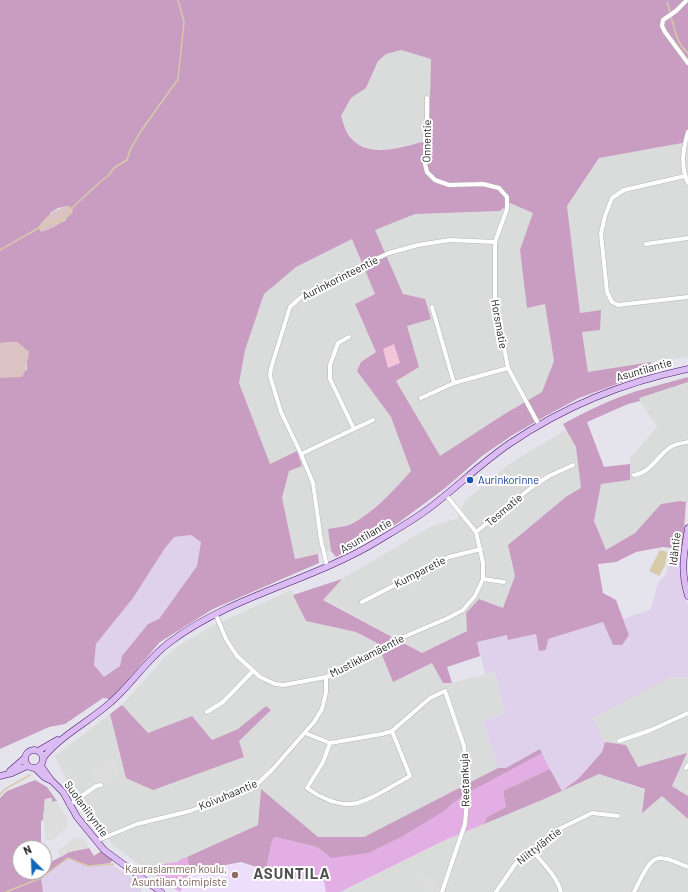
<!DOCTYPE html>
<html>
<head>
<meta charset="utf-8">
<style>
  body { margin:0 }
  #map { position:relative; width:688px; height:892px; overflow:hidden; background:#e5e4ed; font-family:Barlow,sans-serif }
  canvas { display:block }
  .north { position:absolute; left:12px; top:840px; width:40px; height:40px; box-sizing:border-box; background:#fff; border:1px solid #a5a5a5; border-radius:50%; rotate:336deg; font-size:11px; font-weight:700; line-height:16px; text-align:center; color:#1d1d1d }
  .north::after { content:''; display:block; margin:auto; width:14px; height:18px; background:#1268b8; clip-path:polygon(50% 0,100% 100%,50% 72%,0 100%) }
</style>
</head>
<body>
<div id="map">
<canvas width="688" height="892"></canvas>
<div class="north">N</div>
</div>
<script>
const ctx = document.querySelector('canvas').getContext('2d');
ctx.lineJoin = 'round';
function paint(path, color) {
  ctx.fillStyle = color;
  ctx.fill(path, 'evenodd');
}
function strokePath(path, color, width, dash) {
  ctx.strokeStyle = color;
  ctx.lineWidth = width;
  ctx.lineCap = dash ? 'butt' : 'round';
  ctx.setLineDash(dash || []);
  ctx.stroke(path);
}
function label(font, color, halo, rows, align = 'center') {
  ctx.font = font + ' Barlow,sans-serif';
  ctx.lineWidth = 4;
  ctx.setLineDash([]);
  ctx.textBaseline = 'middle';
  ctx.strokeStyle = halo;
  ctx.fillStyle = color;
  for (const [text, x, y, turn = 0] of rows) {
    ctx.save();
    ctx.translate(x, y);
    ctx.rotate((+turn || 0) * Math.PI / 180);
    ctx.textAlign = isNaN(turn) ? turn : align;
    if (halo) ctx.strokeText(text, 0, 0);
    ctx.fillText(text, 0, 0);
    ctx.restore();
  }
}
const residential = new Path2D(`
  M400 50 431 59 429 140 389 150 370 149 354 142 348 134 341 116 351 98 366 88 378 61 386 54Z
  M688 142V357L588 372 582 331 601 310 580 313 567 206 599 158Z
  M510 203 534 212 520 250 527 308 545 304 554 361 542 392 503 415 440 457 395 381 407 326 403 294 375 230 415 214 500 211Z
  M352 239 375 294 355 304 376 352 361 362 357 371 391 417 411 471 395 489 363 517 347 525 328 529 331 551 295 559 282 498 289 471 302 465H270L239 383 245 350 264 294 296 267Z
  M688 382V503L680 501 661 504 635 533 606 550 594 521 601 484 630 480V458L657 427 638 398Z
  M567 429 576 447 581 488 567 496 508 545 515 576 503 608 466 613 467 631 422 653 323 599 342 579 430 527 458 518 465 501 509 464Z
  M291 590 306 621 356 632 377 643 393 682 433 663 443 683H452L495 672 505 714 483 721 498 768 364 837H318L261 789 258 825 187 857 181 859 177 862 143 867 113 845 79 805 55 756 110 714 126 778 244 757 238 741 271 710 266 706 238 729 212 740 191 716 148 733 122 705 166 656 181 644 212 626Z
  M688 677V796L672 786 687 754 638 767 626 745 605 742 591 718 669 678Z
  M599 774 662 796 688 819V892H340L443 841 542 800Z`);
const education = new Path2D(`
  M241 862 290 878 325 881 326 892H180L190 872Z`);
const farmland = new Path2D(`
  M191 535 201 542 197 566 159 619 148 624 120 666 104 677 94 665 96 644 133 598 165 548 174 537Z
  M674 548 680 549V576L688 606V677L669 678 592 718 605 742 602 752 579 778 562 791 540 749 506 768H498L483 721 505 714 495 672 485 674 477 642 507 635 509 640 536 634 547 650V639L603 622 613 645 629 635 623 619 651 609 658 583 667 573 669 552Z
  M68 858 88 866 110 863 140 884 141 892H43L41 878Z`);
const grass = new Path2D(`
  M542 753 550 769 503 791 506 807 487 817 484 824 443 841 340 892H326L324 881 290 878 266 870 272 841 275 837 317 847 331 858 444 811C467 787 512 769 542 753Z
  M187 857 190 872 180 892 143 867 177 862 181 859Z`);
const forest = new Path2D(`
  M0 0H688V142L599 158 567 206 580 313 601 310 600 330 582 332 588 372 651 362V374L620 383 579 398 542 418 511 436 482 456 444 489 398 523 336 557 331 551 328 529C334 528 340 527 346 526 368 519 396 488 411 471L391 417 357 371 361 362 376 352 355 304 375 294 352 239 296 267 264 294 245 350 239 383 270 464 297 451 302 466 289 471 282 498 295 559 318 554 319 563 213 609 160 642 111 699 103 698 65 724 49 727 0 749V378L27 370V361L29 352 17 342 0 343ZM401 50 431 59 429 140C405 146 368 161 349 136 345 130 343 122 341 116L351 98 366 88 378 61 386 54ZM510 203 533 213 520 250 527 308 545 304 554 361 542 392 503 415 440 456 396 381 419 367 407 326 431 319 425 299 403 294 375 230 415 214 500 211ZM68 206 66 220 58 224 50 213 58 208ZM191 535 201 542 197 566 159 619 148 624 122 656 120 666 104 677 94 665 96 644 133 598 165 548 174 537Z
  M688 377V382L639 398 640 401 628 404 587 422 604 467 630 464V480L601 484 594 521 606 550 635 533 661 504 680 501 686 502 683 542 680 549 663 547 636 552 616 562 598 564 603 593 616 600 629 635 622 645H613L603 622 548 639 546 650 539 651 536 634 508 640 507 635 477 642 480 656 447 667 452 683H443L432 663 393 682 377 643 356 632 306 621 293 595 342 579 323 600 422 653 467 631 466 613 479 599 503 608 515 576 508 545 567 496 581 488 576 447 563 424C587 411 611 399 637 391 654 386 671 382 688 377Z
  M122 705 148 733 192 716 212 740 238 729 266 706 271 710 239 741 244 757 153 790 126 778 110 714Z
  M605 742 626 745 638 767 687 753 672 786 688 796V819L662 796 642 813 645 789 599 774 542 800 484 824 487 817 506 807 503 791 550 769 562 791 579 778 602 752Z
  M540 749 542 753 471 791 454 802 444 811 401 837 368 853 331 858 317 847 275 837 272 841 266 870 241 862 190 872 187 857 258 825 261 789 318 837H364L498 768H506Z
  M35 780 47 787 57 801 52 802V798L45 799 43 820 41 821V848H20V872H44V866L69 852 89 848 94 856 101 851 113 860 110 863 88 866 68 858 41 878 43 892H0V798L7 791Z`);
const wetland = new Path2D(`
  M68 206 72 208 73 212C65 221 52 230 40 232L39 226C49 214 53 210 68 206Z
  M17 342 29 352C26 362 28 368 22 377L0 378V343Z`);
const park = new Path2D(`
  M394 344 400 363 388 368 383 349Z`);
const parking = new Path2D(`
  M114 759 120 774 105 783H96L90 770Z
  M52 798V802L57 801 67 820V827L53 840H45L46 834 43 820 45 799Z
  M80 836 82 839H85L89 848 69 852 61 857 57 851 76 837 78 839Z
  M430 875 436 886 425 891 420 880Z`);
const water = new Path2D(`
  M660 550 667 552 665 566 659 576 649 571Z`);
const stream = new Path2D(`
  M667 2 670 12
  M671 17C675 30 677 44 688 53
  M0 250 49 222H60L66 217 72 208 100 182 108 176 114 168 127 160 130 150 141 131 178 79 184 22 178 0
  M0 795 5 789 30 775
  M6 892 41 878 68 858 88 866 114 864`);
const street = new Path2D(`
  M687 0 676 11 663 20 662 26 665 32 688 63
  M427 98V131L425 164 427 172 435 180 449 185 483 184 499 188 507 197V209L495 242V301L508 368 539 425
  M688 132C683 149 680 166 688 183
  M685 176 624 190 612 198 605 216 601 234 607 292 612 302 618 305 688 297
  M646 244 688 238
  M432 307 454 383
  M349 337 338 343 330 365V379L354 429
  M421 398 454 383 508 368
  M301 454 373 420
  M634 475C651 472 657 457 669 448 675 444 682 443 688 442
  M476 532 532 487 549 476 573 465
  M327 566 321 540 313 483 301 454 281 412 270 376 271 368 290 307 301 297 341 275 389 253 418 245 450 240 495 242
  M483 579 504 582
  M362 602 449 557 481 549
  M216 615 226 639 237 656 260 677 275 684 284 685 326 677 345 670 375 654 394 641 448 618 463 610 475 596 483 579V563L476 532 446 495
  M207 712 223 702 253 671
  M305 733 330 743 382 734 392 731 430 698 445 691 464 746 468 790 465 824 442 892
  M619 741 651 730 688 713
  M330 743 323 762 307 788C319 797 336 805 351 804 367 803 395 784 410 776L392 731
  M686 768 688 765
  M69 805 96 786 101 785
  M96 841 137 824 190 811 227 797 257 784 272 770 314 722 322 709 324 701 326 692V677
  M532 850C542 863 557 876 561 892
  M496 892 516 863 557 830 592 813 618 816
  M634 892C639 883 649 857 660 858 669 858 680 864 688 867`);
const secondary = new Path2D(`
  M688 528C684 554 680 570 688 596
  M25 759a9 9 0 1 1 18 0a9 9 0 1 1-18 0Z
  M38 751 57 740
  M43 758C61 735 89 722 111 702 132 684 147 659 170 642 231 596 311 581 376 542 394 531 412 521 428 509 456 488 480 464 509 444 565 406 622 383 688 369
  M41 766 51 780 63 792 77 817 104 850 161 892
  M35 768 44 777 50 780
  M10 771 25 758
  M0 776 12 773 27 766`);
const markers = [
  [470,480,4,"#1a4fb4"],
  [235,875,4,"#8d6e63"]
];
const streetNames = [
  ["Onnentie",427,141,-89],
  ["Aurinkorinteentie",340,278,-27],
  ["Horsmatie",499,324,80],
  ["Asuntilantie",644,370,-16],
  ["Tesmatie",504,510,-40],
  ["Asuntilantie",366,536,-30],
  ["Idäntie",675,549,-83],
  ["Kumparetie",420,572,-27],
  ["Mustikkamäentie",367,656,-27],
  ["Reetankuja",465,780,-92],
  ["Koivuhaantie",228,795,-23],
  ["Suolaniityntie",86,809,54],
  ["Niittyläntie",539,846,-38]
];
const transitNames = [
  ["Aurinkorinne",478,480]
];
const educationNames = [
  ["Kauraslammen koulu,",227,869],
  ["Asuntilan toimipiste",227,882]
];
const districtNames = [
  ["ASUNTILA",292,874]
];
paint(residential, '#dadbdb');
paint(education, '#eddffc');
paint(farmland, '#dfd1eb');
paint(grass, '#e3aee3');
paint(forest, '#c99cc1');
paint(wetland, '#dac3c2');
paint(park, '#f4c5d9');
paint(parking, '#ddd');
paint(water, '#d7caa8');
strokePath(stream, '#d7caa8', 1.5);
strokePath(street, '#b6b6b6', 5);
strokePath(secondary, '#450f6a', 7);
strokePath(street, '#fff', 4);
strokePath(secondary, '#dabcf3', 6);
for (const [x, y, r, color] of markers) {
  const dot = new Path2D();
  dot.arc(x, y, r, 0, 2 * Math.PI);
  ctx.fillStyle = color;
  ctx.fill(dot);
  strokePath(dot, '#fff', 1.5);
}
label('11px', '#1d1d1d', '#fff', streetNames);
label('11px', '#164399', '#fff', transitNames, 'left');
label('11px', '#785e54', '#fff', educationNames, 'right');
ctx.letterSpacing = '1px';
label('bold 15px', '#505050', '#fff', districtNames);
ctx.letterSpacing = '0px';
</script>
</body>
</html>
